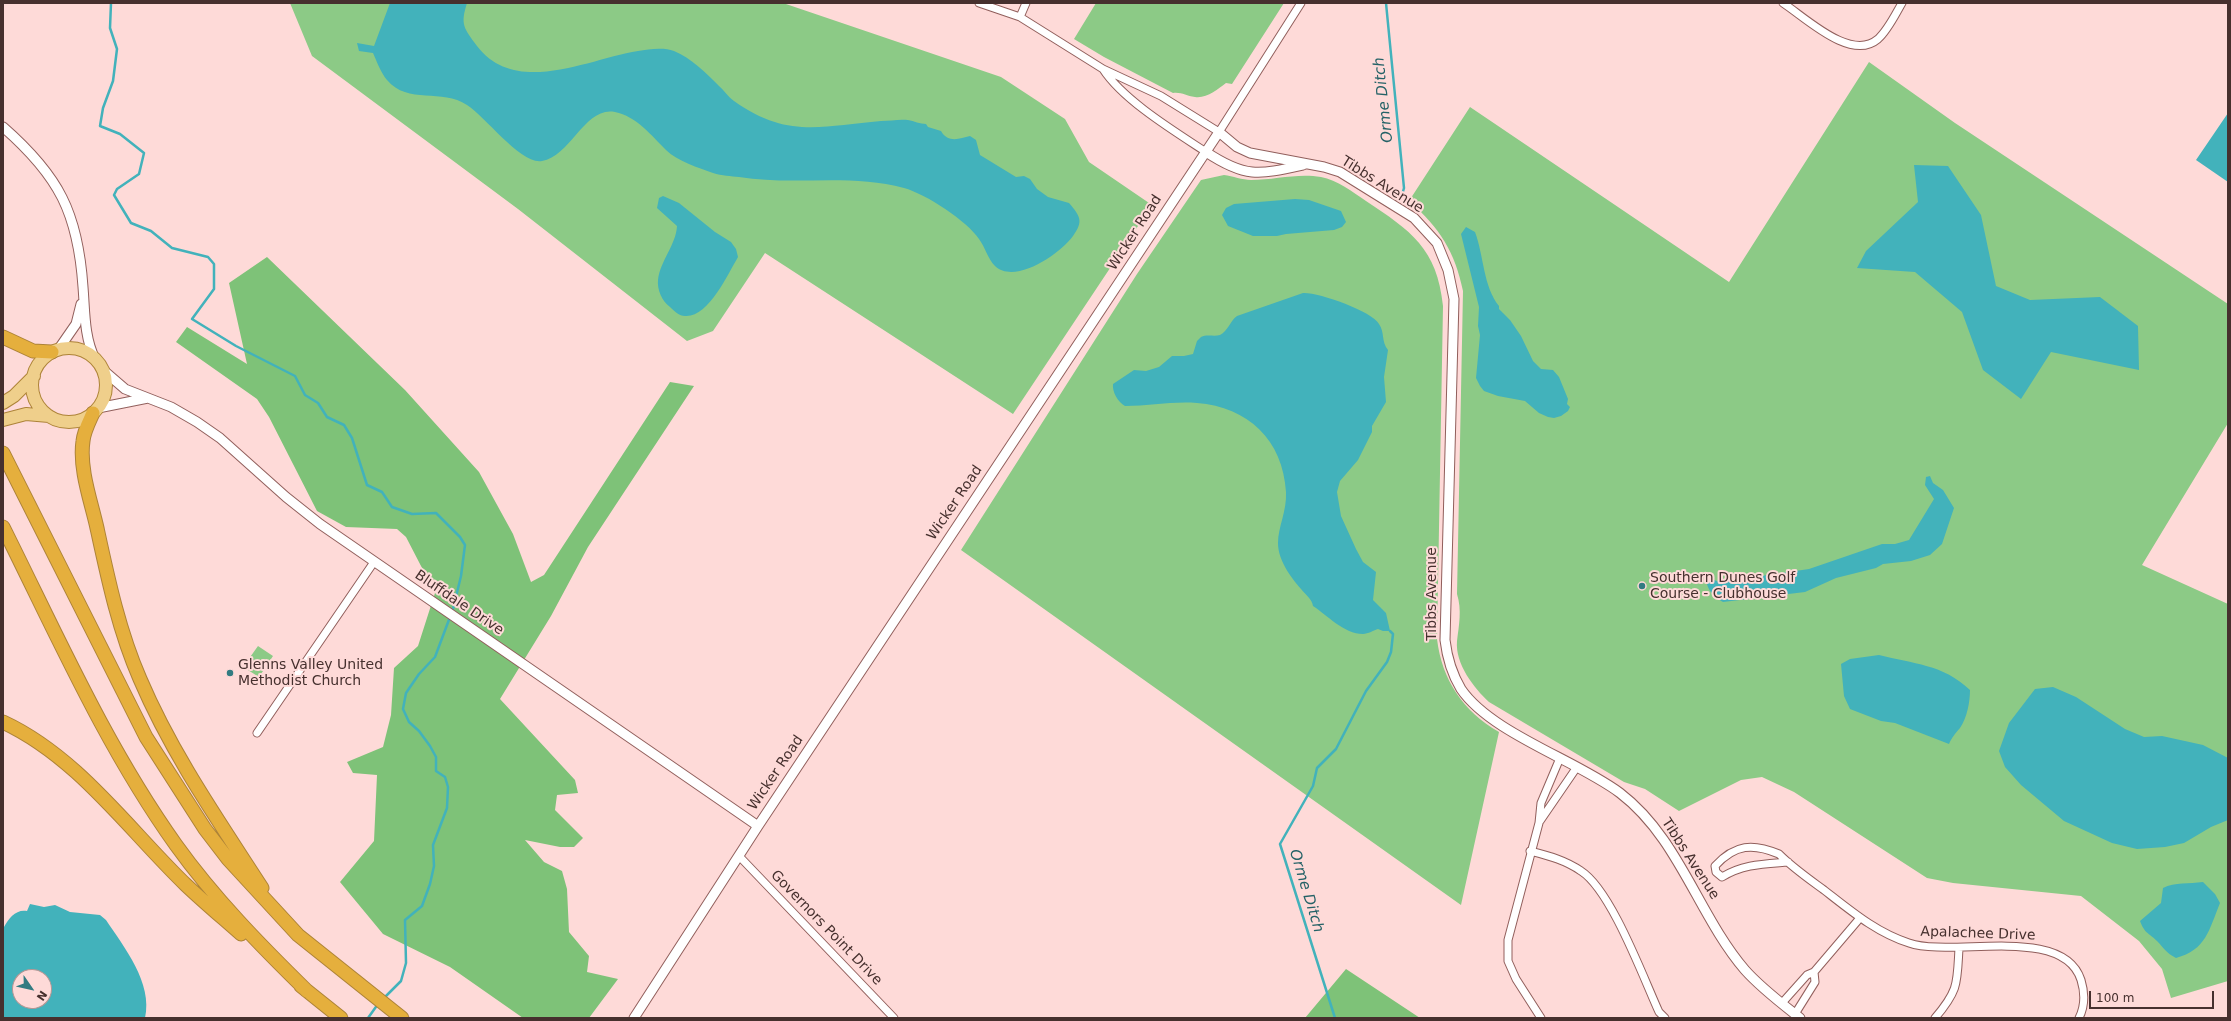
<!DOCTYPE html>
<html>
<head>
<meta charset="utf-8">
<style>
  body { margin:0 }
  #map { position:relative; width:2231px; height:1021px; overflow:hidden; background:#fedad8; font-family:"DejaVu Sans",sans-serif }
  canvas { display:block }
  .frame { position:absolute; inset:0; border:4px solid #46302e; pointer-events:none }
  .north { position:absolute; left:12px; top:969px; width:40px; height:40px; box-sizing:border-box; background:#fedad8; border:1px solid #b49694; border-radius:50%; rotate:124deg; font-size:11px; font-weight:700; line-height:16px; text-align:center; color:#46302e }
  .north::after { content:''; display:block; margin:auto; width:14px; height:18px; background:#327b81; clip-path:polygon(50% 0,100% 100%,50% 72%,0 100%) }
  .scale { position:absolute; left:2089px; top:991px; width:125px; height:18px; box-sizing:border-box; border:2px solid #46302e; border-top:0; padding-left:5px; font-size:12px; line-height:14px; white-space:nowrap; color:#46302e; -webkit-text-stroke:3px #fedad8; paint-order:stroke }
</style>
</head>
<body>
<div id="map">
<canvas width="2231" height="1021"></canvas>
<div class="frame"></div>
<div class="north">N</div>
<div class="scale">100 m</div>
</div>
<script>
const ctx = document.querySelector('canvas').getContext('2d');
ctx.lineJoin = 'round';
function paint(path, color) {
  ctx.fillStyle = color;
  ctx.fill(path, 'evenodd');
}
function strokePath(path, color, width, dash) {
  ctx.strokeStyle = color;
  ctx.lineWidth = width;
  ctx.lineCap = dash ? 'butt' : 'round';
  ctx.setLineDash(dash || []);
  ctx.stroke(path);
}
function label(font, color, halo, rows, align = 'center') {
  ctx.font = font + ' "DejaVu Sans",sans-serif';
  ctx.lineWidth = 4;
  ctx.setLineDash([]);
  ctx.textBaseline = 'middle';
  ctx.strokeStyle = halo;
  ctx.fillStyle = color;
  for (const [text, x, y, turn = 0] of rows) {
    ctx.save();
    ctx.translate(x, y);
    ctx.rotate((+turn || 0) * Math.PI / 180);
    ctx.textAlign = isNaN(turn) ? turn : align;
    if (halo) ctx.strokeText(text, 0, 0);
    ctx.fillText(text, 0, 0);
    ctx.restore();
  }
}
const green = new Path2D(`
  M290 3H783L1001 77 1065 119 1089 162 1152 205 1013 414 765 253 713 331 687 341 518 209 312 56Z
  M1096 3H1284L1232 84 1226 83C1218 89 1206 99 1195 97 1186 96 1182 92 1173 93L1104 57 1074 39Z
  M1869 62 1955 123 2228 304V423L2142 565 2228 604V981L2171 998 2162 969 2139 941 2081 896 1953 883 1927 878 1794 792 1762 777 1741 780 1679 811 1645 789 1624 782 1489 702C1474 688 1455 664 1457 641 1459 625 1462 610 1457 594L1463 291C1455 252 1440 228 1409 201L1470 107 1729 282Z
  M1224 175C1233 176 1242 180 1251 180 1275 180 1297 173 1321 177 1337 180 1353 192 1366 201 1411 231 1437 248 1443 306L1437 639C1442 680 1463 711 1499 732L1461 905 961 550 1137 274 1201 180Z
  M258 646 273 656 259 677 243 667Z`);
const forest = new Path2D(`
  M267 257 405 390 479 472 513 534 531 582 544 575 670 382 694 386 588 547 551 616 500 699 575 780 578 793 557 795 555 810 583 838 574 847H560L525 840 544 862 562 871 567 889 569 932 589 956 587 972 618 979 589 1018H523L450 967 383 934 340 882 374 841 377 775 353 773 347 762 383 747 391 715 394 668 418 646 435 593 406 537 397 529 346 527 317 511 269 417 257 399 176 342 187 327 247 364 229 283Z
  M1346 969 1420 1018H1305Z`);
const water = new Path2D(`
  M390 3H467C460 25 464 28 477 46 516 97 588 59 638 51 649 49 664 47 674 51 691 58 706 73 719 86 724 90 728 97 734 101 787 139 822 126 881 121 890 121 899 119 908 120 914 121 920 124 926 124L928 127 941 131C948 143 959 139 970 136L976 140 980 155 1016 177 1024 176 1030 179 1037 189 1048 197 1069 203C1080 216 1084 221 1073 236 1060 254 1015 285 995 266 988 259 985 247 979 239 967 221 926 194 904 188 850 173 794 186 739 177 731 176 722 176 713 173 699 168 677 161 666 150 652 136 636 116 615 112 585 106 571 156 542 161 521 165 486 117 467 105 442 88 408 105 387 80 381 73 377 62 373 53L359 51 357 43 374 46Z
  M2228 113V182L2196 160Z
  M1914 165 1948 166 1981 215 1996 286 2030 300 2100 297 2138 326 2139 370 2051 352 2021 399 1983 370 1962 312 1915 272 1857 268 1866 251 1918 202Z
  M663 196 679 203 715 232 731 242 736 249 738 257C728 274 708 318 685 316 679 316 674 311 670 307 662 301 657 290 658 280 660 261 676 245 677 226L657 208 659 198Z
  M1295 199 1309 200 1341 211 1346 222 1342 227 1334 230 1286 234 1277 236H1253L1228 226 1222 215 1226 208 1234 204Z
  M1466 227 1475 232C1484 256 1483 286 1499 306V309L1510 320 1521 336 1533 361 1541 369 1553 370 1559 377 1568 399 1567 404 1570 407 1568 411 1561 416 1554 418 1548 417 1539 413 1525 401 1498 396 1484 391 1480 386 1476 378 1480 335 1478 326 1479 307 1461 234Z
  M1303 293C1318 292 1372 311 1379 324 1385 333 1381 341 1388 350L1384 377 1386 402 1372 426V432L1358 460 1340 481 1337 492 1341 516 1356 549 1363 562 1376 572 1373 600 1386 613 1390 631H1383L1378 629C1374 630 1368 634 1363 634 1344 634 1327 615 1313 606 1312 599 1306 595 1301 589 1290 576 1278 560 1278 543 1278 527 1287 511 1286 492 1283 440 1248 407 1197 403 1173 401 1149 406 1125 406 1118 402 1112 392 1113 384L1134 370 1146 371 1159 367 1172 356H1184L1193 354 1197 341 1201 337C1207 334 1214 337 1220 335 1228 331 1230 321 1237 316Z
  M1930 476 1933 483 1943 490 1954 508 1942 544 1930 555 1911 561 1883 564 1876 568 1836 578 1805 592 1723 602C1712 596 1704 586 1707 574L1712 575 1714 580 1720 582 1809 569 1882 544H1895L1909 540 1934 499 1925 485 1926 477Z
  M1879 655C1913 664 1943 664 1970 690 1970 702 1967 718 1960 728 1955 734 1952 737 1949 744L1895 723 1881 721 1850 709 1844 696 1841 664 1850 659Z
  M2053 687 2076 697 2125 729 2144 737 2162 736 2203 745 2228 758V820L2211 827 2184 843 2165 847 2137 849 2112 843 2064 821 2021 785 2005 767 1999 751 2009 723 2035 689Z
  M2203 882 2215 894 2220 903C2209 930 2206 950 2176 958 2166 953 2164 948 2157 941 2148 932 2145 934 2140 921L2161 903 2163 888C2175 882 2189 884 2203 882Z
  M30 904 44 907 55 905 70 912 100 915 106 920C124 947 153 983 145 1018H3C3 1006 1 933 4 927 9 918 16 909 27 911ZM20 977H44V1001H20Z`);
const stream = new Path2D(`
  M111 3 110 28 117 49 113 81 103 108 100 126 120 134 144 153 139 174 117 189 114 195 131 223 151 231 172 248 208 257 214 264V289L192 319 236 346 295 376 305 395 318 403 327 417 344 425 352 438 367 485 382 492 392 507 412 514 436 513 460 537 465 545 461 576 453 609 435 657 419 674 406 693 403 709 409 722 419 731 430 746 436 757V771L445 777 448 787 447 808 433 845 434 866 430 884 422 906 405 920 406 963 401 981 383 999
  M1386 3 1404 188 1402 195
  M368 1018 378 1004
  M1335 1018 1280 844 1313 786 1317 768 1336 749 1366 691 1387 662 1391 652 1393 634 1390 631`);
const minor = new Path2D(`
  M979 3 1020 17 1103 69 1161 96 1219 132 1301 3
  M1783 3C1806 18 1851 62 1878 39 1888 30 1895 15 1902 3
  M1020 17 1026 3
  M1103 69C1123 100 1174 131 1206 152
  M257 733 374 562
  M1540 821 1577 767
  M1530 851C1549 856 1565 860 1581 871 1611 890 1643 977 1659 1012L1665 1018
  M739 856 894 1018
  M1788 862C1764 864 1743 864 1722 877L1716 872 1715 866C1735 844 1753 843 1779 854 1793 868 1809 879 1824 890 1851 911 1877 933 1909 943 1952 958 2063 924 2081 980 2085 993 2085 1006 2079 1018
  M1782 1003 1807 975 1814 972 1860 918
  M1795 1014 1815 982 1814 972
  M1541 1018 1516 979 1508 961V940L1539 823 1541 803 1560 758
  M1935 1018C1959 990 1957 983 1959 948`);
const tertiary = new Path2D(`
  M3 127C59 176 78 213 83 287 85 311 84 337 95 359
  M1206 152C1245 178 1258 175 1303 165
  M58 350 76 324 81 304
  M103 370 125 389 171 407 197 422 220 438 286 497 320 524 758 826
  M98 408 148 398
  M634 1018 758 826 1219 132 1237 147 1250 153 1324 167 1340 172 1414 218 1437 243 1448 270 1454 299 1445 640C1447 657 1452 674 1461 689 1491 733 1576 760 1620 793 1679 838 1698 915 1745 970 1761 988 1781 1003 1800 1018`);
const primary = new Path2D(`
  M32 385a37 37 0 1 1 74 0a37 37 0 1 1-74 0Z
  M3 403 14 396 34 376
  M3 420 26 414 49 416`);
const motorway = new Path2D(`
  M3 337 33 351 52 352
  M93 413C89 422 84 431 83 441 79 469 91 501 97 528 108 579 119 631 140 679 172 754 218 820 262 888
  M3 453 146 737 205 829 228 859 298 935 402 1018
  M3 527C57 635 106 747 176 845 214 898 261 946 307 991
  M3 722C78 757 128 829 186 885 204 902 223 918 241 934
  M301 986 341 1018`);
const markers = [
  [1642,586,4,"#327b81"],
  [230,673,4,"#327b81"]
];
const streetNames = [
  ["Tibbs Avenue",1382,185,32],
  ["Wicker Road",1135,233,-57],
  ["Wicker Road",955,503,-56],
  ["Tibbs Avenue",1432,594,-90],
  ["Bluffdale Drive",459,603,34],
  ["Wicker Road",776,773,-56],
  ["Tibbs Avenue",1690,859,57],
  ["Governors Point Drive",826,928,46],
  ["Apalachee Drive",1978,934,2]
];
const poiNames = [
  ["Southern Dunes Golf",1650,578],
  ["Course - Clubhouse",1650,594],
  ["Glenns Valley United",238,665],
  ["Methodist Church",238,681]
];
const waterNames = [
  ["Orme Ditch",1384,100,-96],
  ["Orme Ditch",1306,891,73]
];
paint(green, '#8cca86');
paint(forest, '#7ec278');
paint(water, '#42b2bb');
strokePath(stream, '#42b2bb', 2.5);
strokePath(minor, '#915f5c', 9);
strokePath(tertiary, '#915f5c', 11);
strokePath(primary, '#ad8338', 14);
strokePath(motorway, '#ad8338', 15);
strokePath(minor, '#fff', 7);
strokePath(tertiary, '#fff', 9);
strokePath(primary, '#efcf8b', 12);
strokePath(motorway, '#e5af3d', 13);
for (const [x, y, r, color] of markers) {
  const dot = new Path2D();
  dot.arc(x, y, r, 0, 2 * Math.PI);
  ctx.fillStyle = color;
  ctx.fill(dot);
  strokePath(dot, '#fedad8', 1.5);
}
label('14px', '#46302e', '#fedad8', streetNames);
label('14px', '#46302e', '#fedad8', poiNames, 'left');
label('italic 15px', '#256267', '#fedad8', waterNames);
</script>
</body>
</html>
